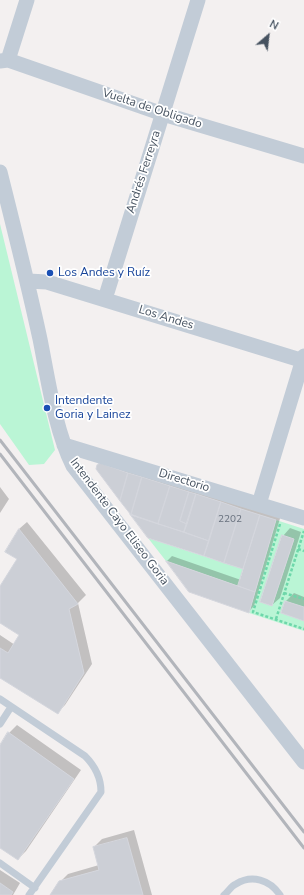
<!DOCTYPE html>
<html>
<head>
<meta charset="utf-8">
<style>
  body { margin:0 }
  #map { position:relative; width:304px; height:895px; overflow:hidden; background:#f3f0f0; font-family:"Nunito Sans",sans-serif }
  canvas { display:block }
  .north { position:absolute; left:248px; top:16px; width:40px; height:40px; -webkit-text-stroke:3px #fff; paint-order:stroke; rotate:28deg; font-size:11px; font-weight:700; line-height:16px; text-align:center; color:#465260 }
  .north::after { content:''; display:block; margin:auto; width:14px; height:18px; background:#465260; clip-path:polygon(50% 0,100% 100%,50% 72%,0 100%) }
</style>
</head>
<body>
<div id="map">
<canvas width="304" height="895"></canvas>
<div class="north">N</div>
</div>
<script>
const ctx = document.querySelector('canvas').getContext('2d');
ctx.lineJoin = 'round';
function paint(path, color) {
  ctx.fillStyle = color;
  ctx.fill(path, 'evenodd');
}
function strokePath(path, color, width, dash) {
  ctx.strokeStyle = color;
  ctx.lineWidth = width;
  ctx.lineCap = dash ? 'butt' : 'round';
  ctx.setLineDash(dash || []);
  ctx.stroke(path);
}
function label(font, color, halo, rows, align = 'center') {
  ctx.font = font + ' "Nunito Sans",sans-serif';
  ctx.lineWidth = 3.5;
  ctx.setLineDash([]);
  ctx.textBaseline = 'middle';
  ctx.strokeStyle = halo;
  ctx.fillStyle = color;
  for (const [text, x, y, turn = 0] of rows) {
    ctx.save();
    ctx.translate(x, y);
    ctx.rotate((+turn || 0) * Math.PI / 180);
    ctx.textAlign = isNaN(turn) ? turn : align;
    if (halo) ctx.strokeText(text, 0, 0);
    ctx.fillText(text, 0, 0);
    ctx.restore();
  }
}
const green = new Path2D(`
  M0 224 55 450 44 464 29 465 0 424Z
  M276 520 304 529V607L285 601 281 613 304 621V631L249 613ZM282 535 294 540 272 606 260 602Z
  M148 538 243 569 238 586 166 561Z`);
const shadow = new Path2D(`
  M105 459 281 515 254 606 249 611 190 591 167 561 172 556 241 580 245 568 149 537Z
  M0 487 9 499 0 513Z
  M27 522 86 595 78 603 92 664 65 705 57 713 0 677V635L15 645 21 635 0 621V588L19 559 6 551 19 529Z
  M290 528 301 532 280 598 272 605 283 536Z
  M294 593 304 597V620L286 601Z
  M17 725 81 770 26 851 18 859 0 847V747L9 733Z
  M134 830 152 895H51L60 882 68 874 99 865 94 847 102 839Z
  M0 870 20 883 13 895H0Z`);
const building = new Path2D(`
  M100 463 128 473 120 501 96 469 97 465Z
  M128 473 142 477 131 515 120 501Z
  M142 477 170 486 158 524 131 515Z
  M170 486 189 492 180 521 187 524 184 532 158 524Z
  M189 492 196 494 187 524 180 521Z
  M196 494 221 502 209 541 184 532Z
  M221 502 241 509 224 563 204 556Z
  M241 509 260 515 243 569 224 563Z
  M130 514 209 541 204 556 148 538Z
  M260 515 276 520 255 592 238 586Z
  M19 529 78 604 69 609 84 673 58 714 0 678V648L8 653 19 635 0 623V586L17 559 5 552Z
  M282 535 294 539 272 606 260 602Z
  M166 561 255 592 249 613 189 592Z
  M285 601 304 607V621L281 613Z
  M8 732 74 779 18 860 0 848V745Z
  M127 838 143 895H50L59 881 99 870 93 847Z
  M0 883 13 892 11 895H0Z`);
const path = new Path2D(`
  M280 524 253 612 304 629
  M298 549 304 551
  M284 593 304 599
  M276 619 304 531`);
const service = new Path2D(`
  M0 699 85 756C95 766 101 777 101 792L29 895
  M0 724 11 707
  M0 863 35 888
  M224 895C228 892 231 886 236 884 252 874 270 880 280 895`);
const minor = new Path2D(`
  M8 60 27 0
  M0 61 8 60 163 114 304 156
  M0 172C14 228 28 283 40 339 48 379 55 430 73 466L304 762
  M28 281 47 282 304 361
  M105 299 198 0
  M64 445 304 518
  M259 504 304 356`);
const rail = new Path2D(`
  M0 440 304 832
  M0 454 304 848`);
const markers = [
  [50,273,4,"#1a4fb4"],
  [47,408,4,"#1a4fb4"]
];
const numberNames = [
  ["2202",230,520]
];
const streetNames = [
  ["Vuelta de Obligado",152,109,18],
  ["Andrés Ferreyra",144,172,-72],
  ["Los Andes",166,318,17],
  ["Directorio",184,481,17],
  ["Intendente Cayo Eliseo Goria",119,522,53]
];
const transitNames = [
  ["Los Andes y Ruíz",58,273],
  ["Intendente",55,401],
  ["Goria y Lainez",55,415]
];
paint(green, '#baf5d5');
paint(shadow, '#0003');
paint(building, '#cccfd6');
strokePath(building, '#d4d6dd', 1);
strokePath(path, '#6ed7aa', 2.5, [3, 2]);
strokePath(service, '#c2ccd7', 7);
strokePath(minor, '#c2ccd7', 15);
strokePath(rail, '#b2b5bb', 3);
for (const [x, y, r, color] of markers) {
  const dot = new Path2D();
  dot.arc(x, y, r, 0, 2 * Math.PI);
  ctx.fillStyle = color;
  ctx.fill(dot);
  strokePath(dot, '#fff', 1.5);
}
label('10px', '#68717e', null, numberNames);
label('12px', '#465260', '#fff', streetNames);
label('12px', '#164399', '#fff', transitNames, 'left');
</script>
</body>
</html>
